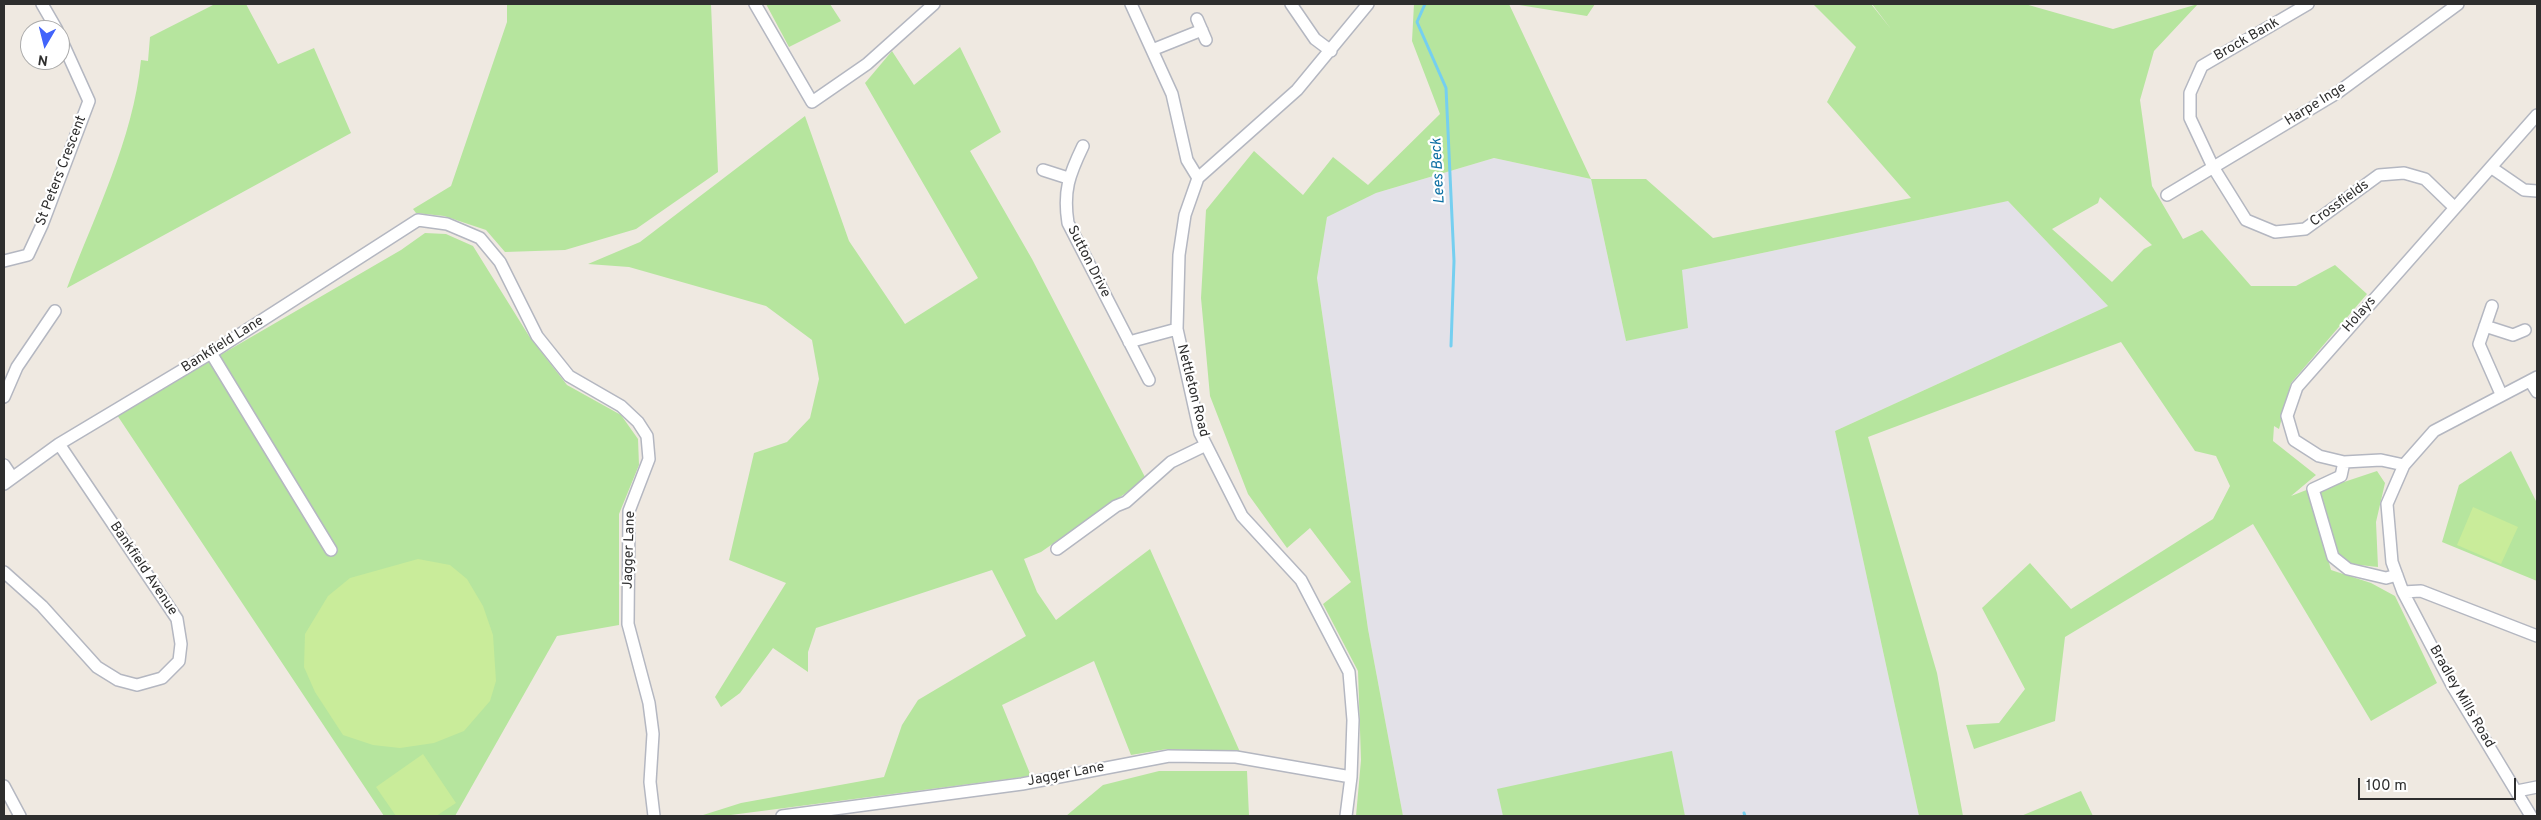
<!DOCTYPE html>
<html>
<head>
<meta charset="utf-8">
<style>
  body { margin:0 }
  #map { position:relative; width:2541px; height:820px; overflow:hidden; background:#efe9e1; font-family:Overpass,sans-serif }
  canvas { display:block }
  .frame { position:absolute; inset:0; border:5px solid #2e2e2e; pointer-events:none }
  .north { position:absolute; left:20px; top:20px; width:50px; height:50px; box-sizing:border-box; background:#fff; border:1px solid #ababab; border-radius:50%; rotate:188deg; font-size:14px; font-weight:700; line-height:20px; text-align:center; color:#2e2e2e }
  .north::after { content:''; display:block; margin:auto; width:18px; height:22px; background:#4264fb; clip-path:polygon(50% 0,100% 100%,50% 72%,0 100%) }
  .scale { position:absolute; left:2358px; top:778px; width:158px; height:22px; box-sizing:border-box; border:2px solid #2e2e2e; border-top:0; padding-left:6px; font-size:15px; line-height:18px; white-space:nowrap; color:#2e2e2e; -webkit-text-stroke:4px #fff; paint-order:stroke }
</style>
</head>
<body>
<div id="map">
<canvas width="2541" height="820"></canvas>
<div class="frame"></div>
<div class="north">N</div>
<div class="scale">100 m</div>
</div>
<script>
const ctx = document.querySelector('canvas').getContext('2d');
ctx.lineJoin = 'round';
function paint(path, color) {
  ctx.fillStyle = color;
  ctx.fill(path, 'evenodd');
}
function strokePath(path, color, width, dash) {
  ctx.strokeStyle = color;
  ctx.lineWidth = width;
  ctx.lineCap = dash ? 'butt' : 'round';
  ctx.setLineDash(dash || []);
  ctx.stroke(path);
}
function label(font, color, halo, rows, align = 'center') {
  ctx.font = font + ' Overpass,sans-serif';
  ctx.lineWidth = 4.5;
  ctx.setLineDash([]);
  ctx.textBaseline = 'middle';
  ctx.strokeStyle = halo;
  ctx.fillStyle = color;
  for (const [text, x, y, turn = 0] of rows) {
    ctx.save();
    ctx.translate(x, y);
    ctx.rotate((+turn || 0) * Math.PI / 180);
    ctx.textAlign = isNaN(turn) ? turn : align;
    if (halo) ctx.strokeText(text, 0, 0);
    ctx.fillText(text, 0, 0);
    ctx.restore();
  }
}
const industrial = new Path2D(`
  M1494 158 1591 179 1626 341 1682 270 2008 201 2108 306 1835 431 1919 816H1403L1368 629 1317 278 1327 216 1376 193Z`);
const green = new Path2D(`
  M215 4H246L278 64 314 48 351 133 67 288C95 214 133 140 141 60L148 61 150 37Z
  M507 4H711L718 172 636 229 565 250 505 252 486 230 444 216 416 213 413 209 451 186 507 22Z
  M766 4H830L841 21 789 47Z
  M1414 4H1509L1591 179H1646L1713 238 1911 198 1827 102 1856 47 1813 4H1871L1891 29 1872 4H2025L2113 29 2198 4 2154 51 2140 100 2152 186 2183 239 2202 230 2251 286H2296L2335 265 2367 294 2291 383 2279 429 2274 426 2273 441 2316 475 2291 496 2309 489 2331 570 2371 583 2395 596 2437 683 2371 721 2253 524 2065 637 2055 721 1974 749 1966 725 1999 723 2025 689 1982 608 2030 563 2071 609 2213 519 2230 486 2216 456 2195 451 2121 342 1868 437 1937 673 1963 816H1919L1835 431 2108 306 2008 201 1682 270 1688 328 1626 341 1591 179 1494 158 1376 193 1327 217 1317 278 1368 629 1403 816H1356L1361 760 1358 671 1323 604 1351 582 1310 528 1287 548 1248 494 1210 396 1201 298 1206 210 1254 151 1303 195 1333 157 1368 185 1440 114 1412 41ZM2100 197 2152 245 2144 249 2112 282 2052 229 2098 203Z
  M1513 4H1595L1587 16Z
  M960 47 1001 132 970 151 1032 259 1146 479 1041 552 1024 559 1037 592 1056 620 1150 549 1240 752 1167 749 1131 755 1094 661 1002 705 1031 776 723 816H700L741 803 884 777 902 725 918 700 1026 636 992 570 816 628 808 652V672L773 648 740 693 721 707 715 697 786 583 729 560 754 453 787 442 810 418 819 379 812 340 766 306 629 267 588 264 640 242 805 116 849 241 905 324 978 278 865 83 892 51 914 85Z
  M425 233 446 234 473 246 529 336 567 385 621 415 638 439 639 465 619 514V625L557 636 455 816H384L117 415 401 250Z
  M2511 451 2537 503V581L2442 542 2459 485Z
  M2377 471 2385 483 2376 522 2378 567 2350 564 2338 553 2320 490Z
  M1672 751 1685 816H1500H1503L1497 789Z
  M1159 771H1247L1249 816H1066L1103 785Z
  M2081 791 2093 816H2021Z`);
const pitch = new Path2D(`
  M2473 507 2518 527 2501 564 2457 545Z
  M418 559 450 565 467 579 483 606 493 635 496 681 490 701 464 731 434 743 400 748 373 745 343 735 315 692 304 667 305 634 328 596 350 578Z
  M423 754 456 803 436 816H396L376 787Z`);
const stream = new Path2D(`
  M1425 4 1417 22 1446 88 1454 261 1451 346
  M1744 813 1745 816`);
const minor = new Path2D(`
  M42 4 57 30
  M755 4 812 102 867 64 934 4
  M1131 4 1172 94 1187 160 1198 178
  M1291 4 1315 39 1331 51
  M2308 4 2202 66 2190 93V118L2213 167 2246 220 2275 232 2305 229 2379 175 2404 173 2425 179 2455 208
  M1197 19 1206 40
  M1152 50 1202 30
  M1083 146C1069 175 1063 191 1068 223L1149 380
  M2492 168 2524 190 2537 191
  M1043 170 1068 178
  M2167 195 2337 93 2458 4
  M4 261 28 255 42 225 89 101 60 37
  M2492 306 2479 344 2501 394
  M2485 326 2513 335 2525 330
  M1129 342 1177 329
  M211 353 331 550
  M2530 381 2537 392
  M4 397 17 367 55 311
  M2344 462 2341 476 2313 489 2333 557 2348 569 2386 578 2397 575
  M4 465 12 477
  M2404 465 2381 460 2344 462 2319 456 2294 440 2287 416 2297 387 2537 115
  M4 484 59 444 211 353 418 220 447 224 480 238 500 262 537 336 569 376 621 406 638 422 647 436 649 459 629 511 628 624 649 703 653 734 650 782 654 816
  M1057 549 1116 506 1126 502 1171 462 1206 445
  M4 572 42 606 97 667 118 680 137 685 162 678 179 661 181 644 177 619 59 444
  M2403 592 2421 591 2537 636
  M4 786 20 816
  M2517 791 2537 787
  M782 816 1022 784 1169 756 1236 757 1351 777
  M1346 816 1351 777 1353 720 1349 672 1301 580 1242 516 1200 433 1177 329 1179 255 1185 215 1198 178 1297 90 1368 4
  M2531 816 2453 687 2403 592 2392 562 2387 504 2404 465 2434 431 2537 377`);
const streetNames = [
  ["Brock Bank",2247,40,-30],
  ["Harpe Inge",2316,105,-32],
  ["St Peters Crescent",62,171,-69],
  ["Crossfields",2340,204,-36],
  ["Sutton Drive",1088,262,63],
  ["Holays",2360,315,-49],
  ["Bankfield Lane",223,345,-32],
  ["Nettleton Road",1192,391,76],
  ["Jagger Lane",630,550,-88],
  ["Bankfield Avenue",143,569,56],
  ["Bradley Mills Road",2461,697,60],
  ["Jagger Lane",1066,775,-11]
];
const waterNames = [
  ["Lees Beck",1439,171,-93]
];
paint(industrial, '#e3e1e8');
paint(green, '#b6e59e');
paint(pitch, '#c9ec9a');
strokePath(stream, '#75cff0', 3);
strokePath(minor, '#b4b7c1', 14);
strokePath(minor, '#fff', 11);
label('14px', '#2e2e2e', '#fff', streetNames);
label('italic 15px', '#0d6fa3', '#fff', waterNames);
</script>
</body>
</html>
